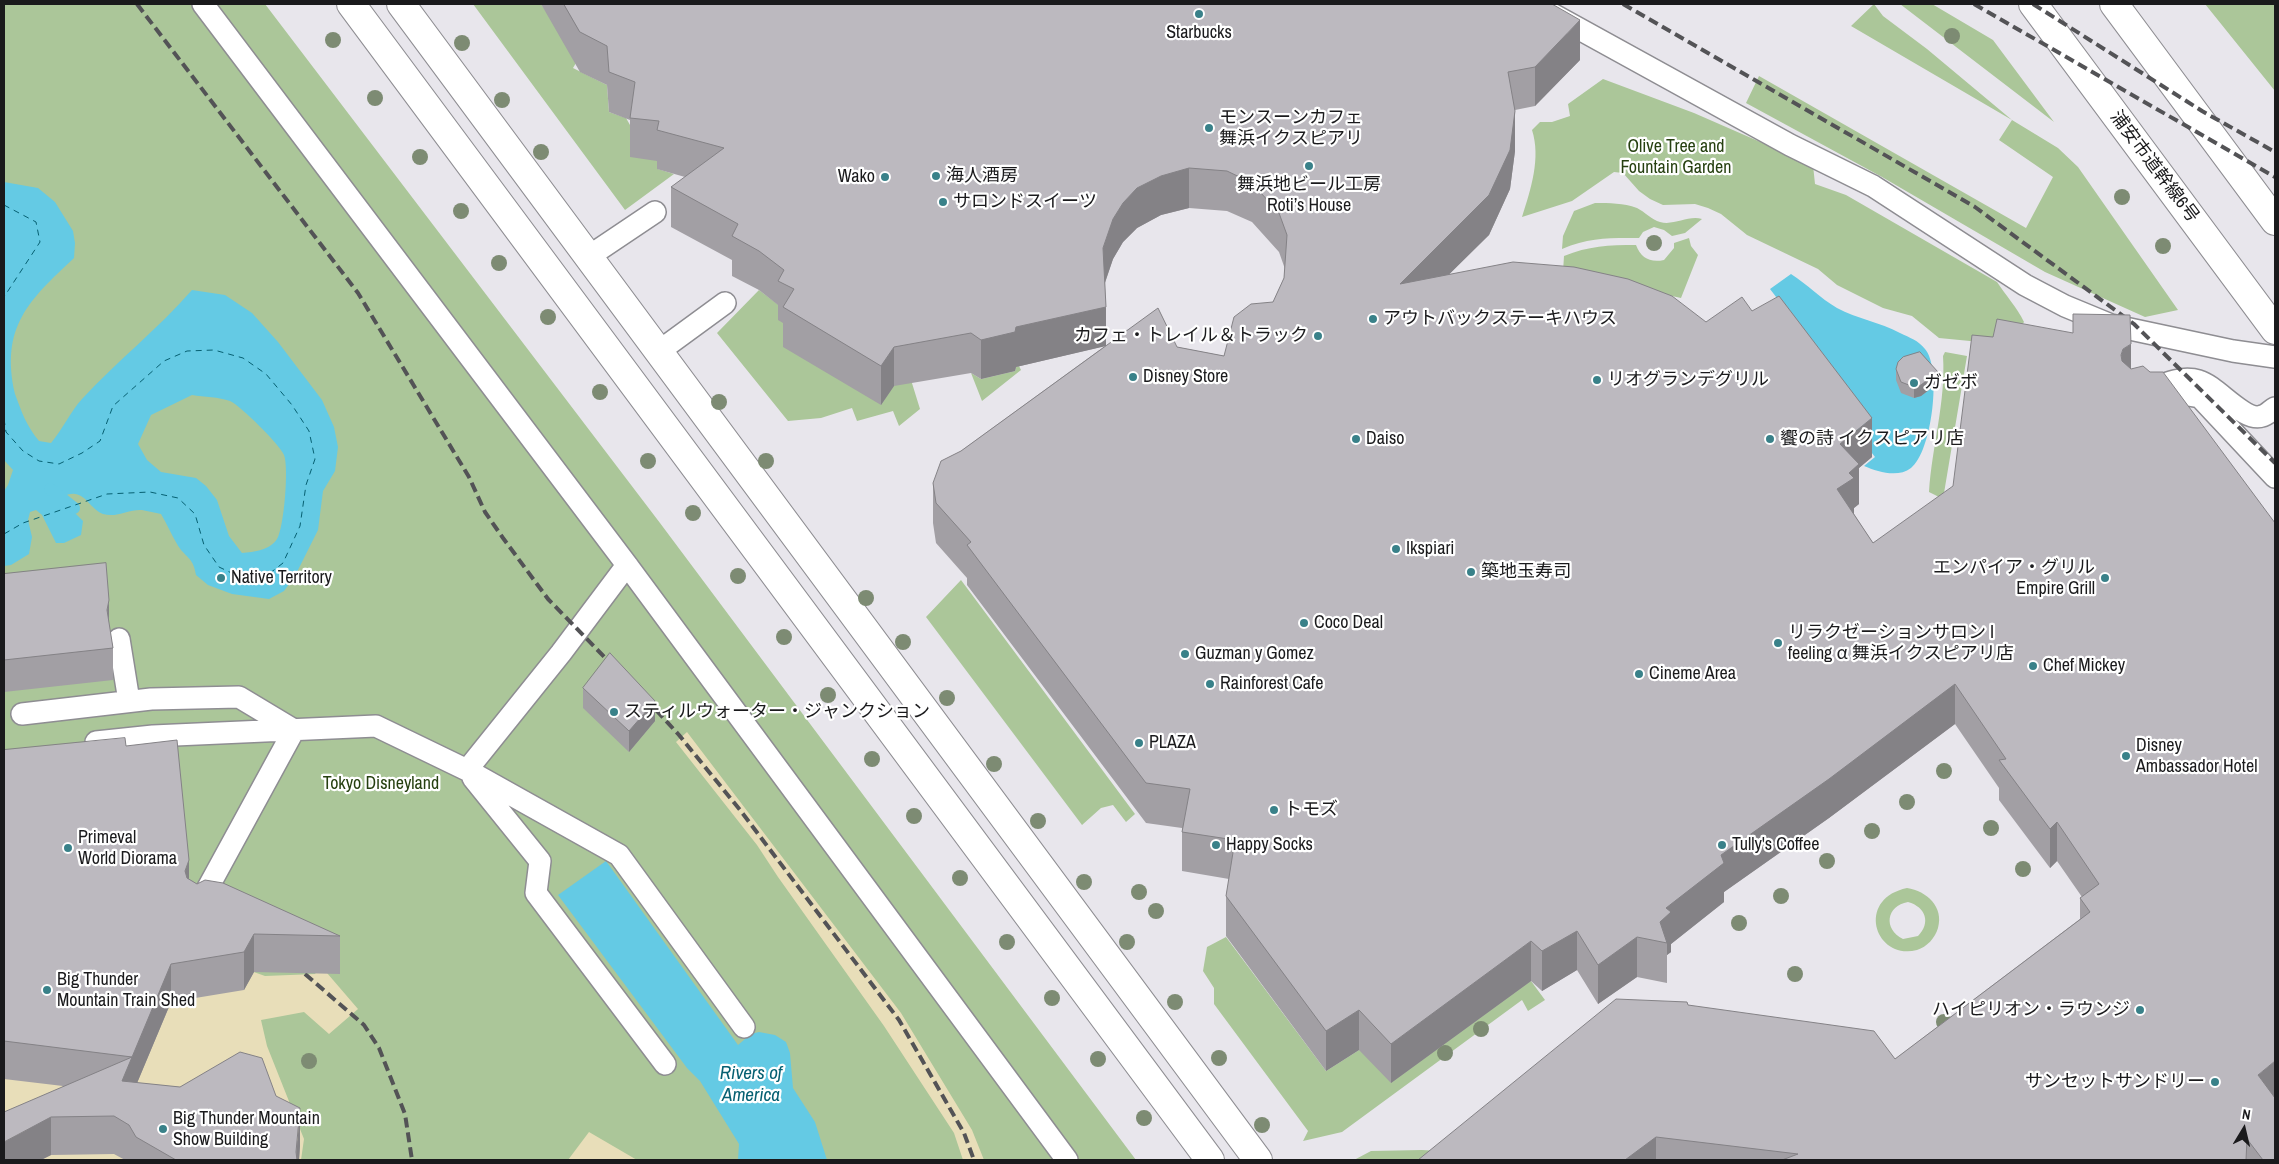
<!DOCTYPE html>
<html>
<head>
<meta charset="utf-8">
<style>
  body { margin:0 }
  #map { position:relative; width:2279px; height:1164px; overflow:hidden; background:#e8e6ec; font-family:"Archivo Narrow",sans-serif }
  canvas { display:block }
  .frame { position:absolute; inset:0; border:5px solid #1a1a1c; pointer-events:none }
  .north { position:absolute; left:2219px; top:1104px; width:50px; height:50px; -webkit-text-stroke:4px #fff; paint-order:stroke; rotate:9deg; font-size:14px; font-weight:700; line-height:20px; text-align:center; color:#1a1a1c }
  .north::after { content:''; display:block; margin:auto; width:18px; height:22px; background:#1a1a1c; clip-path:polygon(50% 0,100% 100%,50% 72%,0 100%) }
</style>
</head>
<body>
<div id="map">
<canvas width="2279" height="1164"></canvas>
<div class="frame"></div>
<div class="north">N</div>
</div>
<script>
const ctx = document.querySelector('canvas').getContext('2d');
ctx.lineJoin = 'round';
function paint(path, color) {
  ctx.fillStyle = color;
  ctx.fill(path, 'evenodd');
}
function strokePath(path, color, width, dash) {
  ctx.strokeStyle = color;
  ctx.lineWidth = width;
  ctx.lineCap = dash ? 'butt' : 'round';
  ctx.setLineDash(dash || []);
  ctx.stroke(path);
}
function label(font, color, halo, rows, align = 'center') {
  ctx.font = font + ' "Archivo Narrow","Noto Sans JP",sans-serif';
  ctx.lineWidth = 4.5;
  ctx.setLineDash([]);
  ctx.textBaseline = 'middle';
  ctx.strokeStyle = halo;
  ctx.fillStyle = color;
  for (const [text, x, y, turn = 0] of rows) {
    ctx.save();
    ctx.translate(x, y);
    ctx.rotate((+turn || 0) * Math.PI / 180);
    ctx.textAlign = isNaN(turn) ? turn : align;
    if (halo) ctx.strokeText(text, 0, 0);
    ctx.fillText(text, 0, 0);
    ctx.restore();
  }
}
const green = new Path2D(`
  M4 4H265L660 523 1136 1160H4Z
  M473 4H541L580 56 573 68 607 85 609 112 626 118 634 132 659 161 658 169 674 174 625 210Z
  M1874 4 1883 16 1927 49 2012 120 2058 148 2078 167 2178 310 2145 317 2045 272 1882 177 1746 103 1759 76 2026 228 2053 177 1999 140 2012 120 1851 26Z
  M1900 4H1932L1993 40 2054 122Z
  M2205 4H2275V91Z
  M1603 79 1694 113 1813 165 1815 184 1846 195 1997 282C2006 296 2017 307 2024 322L2012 339 2001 344 1939 338 1912 316 1883 308 1837 285 1818 269 1747 235 1721 214 1708 208 1695 204 1663 205 1650 199 1639 191 1623 173 1614 172 1572 201 1522 217C1531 189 1541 158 1532 130L1540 122H1552L1570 116 1568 104Z
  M1595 203C1610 203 1623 203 1637 208 1645 212 1652 220 1660 222 1674 226 1688 215 1702 219L1685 233 1672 236 1664 230 1654 227 1643 232 1639 238C1610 238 1590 237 1562 249L1563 236 1574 211Z
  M1689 238 1691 246 1698 255 1681 298 1563 272 1564 256C1588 246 1609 245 1636 245 1641 258 1650 263 1664 260L1674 248V243Z
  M759 290 784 309 907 367 920 409 899 426 893 411 857 421 852 408 821 418 788 421 717 333Z
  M1945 352 1967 356 1943 499 1929 492C1932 446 1946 402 1943 356Z
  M1019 366 1021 370 982 401 971 373 981 379 1015 371 1016 367Z
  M961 580 1135 814 1126 822 1113 805 1101 808 1082 825 926 617Z
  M1907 888C1927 891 1944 907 1938 928 1935 938 1927 947 1917 950 1875 961 1855 899 1907 888ZM1908 902C1926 907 1931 923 1918 936L1903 939C1883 929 1886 906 1908 902Z
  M1226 937 1326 1071 1359 1050 1531 981 1545 1000 1528 1011 1522 1000 1342 1132 1303 1141 1308 1131 1214 1004V988L1203 971 1207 947Z
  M1422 1150 1458 1152 1447 1160H1354L1371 1151Z`);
const sand = new Path2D(`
  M687 732 901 1013 972 1130 984 1160H963L954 1133 884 1026 778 877 757 845 676 742Z
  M206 955 265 976 315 974 321 966 358 1009 329 1034 304 1012 261 1020 267 1046 304 1139 301 1160H4V1036Z
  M589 1132 637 1160H568Z`);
const water = new Path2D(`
  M4 182 38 188 55 202 73 231 75 243 74 258C29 300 0 327 15 394 22 413 26 425 39 441L51 443C63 429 70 412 82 399 117 361 158 329 192 290L225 295 252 313 278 342 322 400 334 427 338 447 335 471 323 491 318 530 295 576 284 591 269 599 232 594 208 585 196 575C193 556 185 558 177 544 171 534 167 524 161 514 155 513 148 511 142 510 129 509 117 518 103 514 88 508 84 487 64 496L63 501 83 521 81 535 64 543H56L42 515 36 510 30 512 28 520 32 537 29 554 11 565 4 566V491L8 485 13 470 4 460ZM192 395C204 397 219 397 230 401 241 406 280 445 284 455 289 467 284 528 277 539 270 550 254 552 242 553L229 536 217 500 206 486 196 478 161 472 147 460 138 444 151 415Z
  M1791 274C1807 284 1820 298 1837 308 1857 319 1880 322 1900 333 1910 338 1918 340 1925 349 1942 368 1932 452 1911 468 1898 478 1878 472 1864 466L1875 457 1768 318 1783 306 1770 289Z
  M606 861 738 1045 751 1034 759 1032 775 1035 786 1042 790 1053 793 1088 815 1122 827 1160H738L739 1144 700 1081 687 1068 558 895Z`);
const stream = new Path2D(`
  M50 489 74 508`);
const ferry = new Path2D(`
  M4 205 36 222 40 242 4 297
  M4 419 6 432 23 451 39 461 59 464 82 453 100 441 113 406 164 361 187 351 214 350 243 358 266 374 292 405 309 431 315 459 306 485 300 526 283 563 265 577 242 578 219 567 204 545 195 514 178 498 150 492 107 494 23 523 4 534`);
const service = new Path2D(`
  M203 4 627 565 1067 1160
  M1534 4 1790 145 1873 186 2025 285 2065 306 2111 325 2233 351 2275 357
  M588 257 655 212
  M658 352 725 303
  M2143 392C2160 386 2180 375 2199 381 2217 386 2245 423 2262 416 2267 415 2271 410 2275 408
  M2154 400 2188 395 2200 397 2275 477
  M119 639 129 701
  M22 714 151 699 239 697 294 730 198 906
  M96 742 153 736 376 726 467 770 561 653 627 565
  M467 770 619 855 744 1027
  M473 778 540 861 536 893 665 1064`);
const tertiary = new Path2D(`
  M351 4 1210 1160
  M401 4 1258 1160
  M2033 4 2275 330
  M2114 4 2275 221`);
const rail = new Path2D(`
  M137 4 358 293 469 477 485 512 503 538 548 599 616 669
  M1623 4 1975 207 2134 324 2275 463
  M1974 4 2275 177
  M2033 4 2202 111 2275 152
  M646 699 679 735 740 810 899 1020 964 1133 974 1160
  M305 974 364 1025 379 1048 405 1114 412 1160`);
const trees = [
  [1952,36],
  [333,40],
  [462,43],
  [375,98],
  [502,100],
  [541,152],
  [420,157],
  [2122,197],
  [461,211],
  [1654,243],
  [2163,246],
  [499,263],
  [548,317],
  [600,392],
  [719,402],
  [648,461],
  [766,461],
  [693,513],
  [738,576],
  [866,598],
  [784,637],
  [903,642],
  [828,695],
  [947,698],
  [872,759],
  [994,764],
  [1944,771],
  [1907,802],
  [914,816],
  [1038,821],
  [1991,828],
  [1872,831],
  [1827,861],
  [2023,869],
  [960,878],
  [1084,882],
  [1139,892],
  [1781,896],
  [1156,911],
  [1739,923],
  [1007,942],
  [1127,942],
  [1795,974],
  [1052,998],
  [1175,1002],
  [1944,1022],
  [1481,1029],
  [1445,1053],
  [1219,1058],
  [1098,1059],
  [309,1061],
  [1144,1118],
  [1262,1125]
];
const wall = new Path2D(`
  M541 4H1552L1580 60 1535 106 1515 110V151L1510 189 1489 235 1449 274 1706 322 1752 311 1872 457 1859 468V504L1854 508V514L1873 543 2131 369 2275 1160H1418L1688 1005 1895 1059 2080 919V898L2082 897 2057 861 2050 868 1999 800V788L1955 724 1829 818 1724 892V902L1671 944V952L1667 955V983L1637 977 1598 1004 1577 970 1542 991 1531 981 1391 1083 1359 1050 1326 1071 1226 936V896L1229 879 1182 871V828L1146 823 967 585V578L936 543 933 523V483L961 451 1105 346 1016 367 1015 371 981 379 971 373 894 386 881 405 783 347V323L778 320V305L759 290 732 276V260L671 227V187L685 177 657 169V161L630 157V120L609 112 607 85 580 72ZM1189 208 1227 211 1252 222 1279 252 1285 269 1284 278 1273 302 1224 356 1177 347 1106 346 1105 283 1113 259 1123 242 1137 228 1161 215Z
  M1896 369 1938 383 1921 396 1914 398 1901 393 1896 380Z
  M4 574 109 625 113 648V680L4 692Z
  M583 688 655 721 629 752 583 708Z
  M126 746 189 879 197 884 340 936V974L254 972 244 990 171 1002 137 1083 276 1096 300 1146 299 1160H125L114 1154 51 1155 41 1160H4L63 1086 4 1079V750Z`);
const shadedWall = new Path2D(`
  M1580 20V60L1535 106V67Z
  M1515 111V151L1510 189 1489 235 1400 323V284Z
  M1189 168V208L1161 215 1137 228 1123 242 1113 259 1103 288V248L1113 219 1123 203 1137 188 1161 176Z
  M1106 307V346L1016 367 1015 371 981 379V340L1016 327Z
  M2131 344V383L2123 389 2121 355 2123 349Z
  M894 347V386L881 405V366Z
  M1938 372V383L1921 396 1914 398V387Z
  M1872 418V457L1859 468V504L1854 508V518L1837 489 1840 444Z
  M109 600V632L107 610Z
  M1955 684V724L1829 818 1724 892V902L1671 944V952L1667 955V943L1660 922 1666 908 1721 855Z
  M655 701V721L629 752V731Z
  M2057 822V861L2050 868V829Z
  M189 860V898L185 871Z
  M1577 931V970L1542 991V951Z
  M254 934V972L244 990V952Z
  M1637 937V977L1598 1004V965Z
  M1531 941V981L1391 1083V1044Z
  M171 964V1002L122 1119V1081Z
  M1359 1010V1050L1326 1071V1031Z
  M2275 1061V1101L2258 1075Z
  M300 1108V1146L299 1160H296Z
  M51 1117V1155L41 1160H4V1142Z
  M1656 1137V1160H1625Z`);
const building = new Path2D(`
  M564 4H1552L1580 20 1535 67 1508 72 1515 111 1510 150 1489 195 1400 284 1513 262 1574 267 1628 279 1672 296 1706 322 1742 297 1752 311 1779 296 1872 418 1840 444 1859 464 1849 473 1854 478 1837 489 1873 543 1953 486 1972 335 1993 337 1997 319 2073 333V314L2130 315 2131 344 2123 349 2121 355 2122 361 2131 369 2143 366 2150 372H2163L2275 523V1061L2258 1075 2275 1098V1160H2263L2247 1139 2246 1160H1782L1798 1154 1656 1137 1625 1160H1418L1616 999 1687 1002 1688 1005 1874 1031 1895 1059 2090 912 2080 898 2099 884 2057 822 2050 829 1999 760 2006 759 1955 684 1829 779 1721 855 1724 863 1666 908 1671 912 1660 922 1667 943 1637 937 1598 965 1577 931 1542 951 1531 941 1391 1044 1359 1010 1326 1031 1226 896 1235 840 1182 832 1190 789 1146 783 967 545 971 542 936 503 933 483 941 461 961 451 1158 308 1177 347 1224 356 1234 317 1251 304 1273 302 1284 278 1287 235 1279 213 1252 183 1227 171 1189 168 1161 176 1137 188 1123 203 1113 219 1103 248 1106 307 1016 327 1015 332 981 340 971 333 894 347 881 366 783 307 794 289 778 281 784 270 759 251 732 236 738 224 671 187 724 148 657 130 659 121 630 118 635 82 609 72 607 46 580 32Z
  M1920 352 1938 372 1921 385 1914 387 1901 382 1896 369 1898 362 1903 357Z
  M106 563 109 600 107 610 113 648 4 660V574Z
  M610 653 655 701 629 731 583 688Z
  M125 738 126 746 177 740 189 860 185 871 187 878 197 884 205 880 223 883 340 936 254 934 244 952 171 964 122 1081 180 1087 240 1052 262 1058 276 1096 300 1108 296 1152 297 1160H176L136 1137 129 1125 114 1116 51 1117 4 1142V1112L132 1057 4 1041V750Z`);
const markers = [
  [1199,14,5,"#398189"],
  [1209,128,5,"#398189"],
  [1309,166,5,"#398189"],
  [936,176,5,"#398189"],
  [885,177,5,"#398189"],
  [943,202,5,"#398189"],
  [1373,319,5,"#398189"],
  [1318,336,5,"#398189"],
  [1133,377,5,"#398189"],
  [1597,380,5,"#398189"],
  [1914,383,5,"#398189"],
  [1356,439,5,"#398189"],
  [1770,439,5,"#398189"],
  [1396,549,5,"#398189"],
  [1471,572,5,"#398189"],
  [221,578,5,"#398189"],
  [2105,578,5,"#398189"],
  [1304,623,5,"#398189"],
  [1778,643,5,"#398189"],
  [1185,654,5,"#398189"],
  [2033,666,5,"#398189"],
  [1639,674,5,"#398189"],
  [1210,684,5,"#398189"],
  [614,712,5,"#398189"],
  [1139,743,5,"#398189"],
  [2126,756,5,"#398189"],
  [1274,810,5,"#398189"],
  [1216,845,5,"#398189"],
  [1722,845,5,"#398189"],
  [68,848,5,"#398189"],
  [47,990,5,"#398189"],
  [2140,1010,5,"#398189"],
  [2215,1082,5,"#398189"],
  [163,1129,5,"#398189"]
];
const poiNames = [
  ["Starbucks",1199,33,"center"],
  ["モンスーンカフェ",1219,118],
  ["舞浜イクスピアリ",1219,139],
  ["海人酒房",946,176],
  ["Wako",875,177,"right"],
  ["舞浜地ビール工房",1309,185,"center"],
  ["Roti’s House",1309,206,"center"],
  ["サロンドスイーツ",953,202],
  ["アウトバックステーキハウス",1383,319],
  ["カフェ・トレイル＆トラック",1308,336,"right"],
  ["Disney Store",1143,377],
  ["リオグランデグリル",1607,380],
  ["ガゼボ",1924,383],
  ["Daiso",1366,439],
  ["饗の詩 イクスピアリ店",1780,439],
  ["Ikspiari",1406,549],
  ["エンパイア・グリル",2095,568,"right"],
  ["Empire Grill",2095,589,"right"],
  ["築地玉寿司",1481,572],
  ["Native Territory",231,578],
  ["Coco Deal",1314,623],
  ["リラクゼーションサロン I",1788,633],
  ["feeling α 舞浜イクスピアリ店",1788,654],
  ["Guzman y Gomez",1195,654],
  ["Chef Mickey",2043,666],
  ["Cineme Area",1649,674],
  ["Rainforest Cafe",1220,684],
  ["スティルウォーター・ジャンクション",624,712],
  ["PLAZA",1149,743],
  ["Disney",2136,746],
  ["Ambassador Hotel",2136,767],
  ["トモズ",1284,810],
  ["Primeval",78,838],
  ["World Diorama",78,859],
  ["Happy Socks",1226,845],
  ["Tully's Coffee",1732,845],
  ["Big Thunder",57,980],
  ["Mountain Train Shed",57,1001],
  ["ハイピリオン・ラウンジ",2130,1010,"right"],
  ["サンセットサンドリー",2205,1082,"right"],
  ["Big Thunder Mountain",173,1119],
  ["Show Building",173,1140]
];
const parkNames = [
  ["Olive Tree and",1676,147],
  ["Fountain Garden",1676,168],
  ["Tokyo Disneyland",381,784]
];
const streetNames = [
  ["浦安市道幹線6号",2154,167,53]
];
const waterNames = [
  ["Rivers of",751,1074],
  ["America",751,1096]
];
paint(green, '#abc699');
paint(sand, '#e8deb9');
paint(water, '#64cae4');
strokePath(stream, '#64cae4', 12);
strokePath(ferry, '#066072', 1, [6, 5]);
strokePath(service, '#8e8d92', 24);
strokePath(tertiary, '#8e8d92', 30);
strokePath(service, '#fff', 21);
strokePath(tertiary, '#fff', 28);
strokePath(rail, '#535356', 4, [10, 5]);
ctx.fillStyle = '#7d8b73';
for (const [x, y] of trees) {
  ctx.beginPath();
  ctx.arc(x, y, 8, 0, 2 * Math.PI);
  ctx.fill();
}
paint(wall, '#a29fa4');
paint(shadedWall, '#848286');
paint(building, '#bcb9bf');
strokePath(building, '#848286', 1);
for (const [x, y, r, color] of markers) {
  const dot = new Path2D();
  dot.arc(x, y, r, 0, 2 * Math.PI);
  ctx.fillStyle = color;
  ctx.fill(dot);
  strokePath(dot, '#fff', 2);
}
label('18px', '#1a1a1c', '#fff', poiNames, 'left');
label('18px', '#264010', '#fff', parkNames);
label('18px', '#1a1a1c', '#fff', streetNames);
label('italic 19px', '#066072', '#fff', waterNames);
</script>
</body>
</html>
